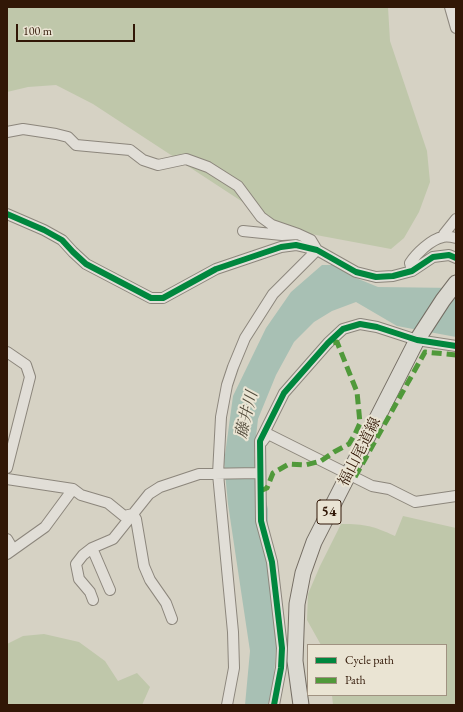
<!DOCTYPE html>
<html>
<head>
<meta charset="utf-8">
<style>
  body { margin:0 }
  #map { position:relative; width:463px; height:712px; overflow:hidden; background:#d6d2c4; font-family:"EB Garamond",serif }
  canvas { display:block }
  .frame { position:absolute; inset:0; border:8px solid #311706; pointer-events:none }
  .legend { position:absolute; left:307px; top:644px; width:140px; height:52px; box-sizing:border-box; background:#eae4d3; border:1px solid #a09281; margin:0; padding:5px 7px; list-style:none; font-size:12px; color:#311706 }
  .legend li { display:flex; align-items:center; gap:8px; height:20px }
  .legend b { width:20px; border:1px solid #a09281 }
  .scale { position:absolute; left:16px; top:24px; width:119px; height:18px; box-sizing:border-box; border:2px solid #311706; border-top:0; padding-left:5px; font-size:12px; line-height:14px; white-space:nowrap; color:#311706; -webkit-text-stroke:3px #eae4d3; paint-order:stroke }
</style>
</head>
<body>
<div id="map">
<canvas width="463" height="712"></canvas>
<div class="frame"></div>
<ul class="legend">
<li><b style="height:5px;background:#00873e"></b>Cycle path</li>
<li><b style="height:5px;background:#50993a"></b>Path</li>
</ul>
<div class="scale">100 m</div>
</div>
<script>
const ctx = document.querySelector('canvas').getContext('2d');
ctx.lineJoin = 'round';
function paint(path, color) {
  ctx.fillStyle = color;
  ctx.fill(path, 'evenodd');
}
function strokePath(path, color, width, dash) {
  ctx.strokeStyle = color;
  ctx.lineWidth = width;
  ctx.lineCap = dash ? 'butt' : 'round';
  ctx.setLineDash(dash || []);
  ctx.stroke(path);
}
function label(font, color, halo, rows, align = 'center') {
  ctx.font = font + ' "EB Garamond","Noto Serif JP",serif';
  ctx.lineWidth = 4;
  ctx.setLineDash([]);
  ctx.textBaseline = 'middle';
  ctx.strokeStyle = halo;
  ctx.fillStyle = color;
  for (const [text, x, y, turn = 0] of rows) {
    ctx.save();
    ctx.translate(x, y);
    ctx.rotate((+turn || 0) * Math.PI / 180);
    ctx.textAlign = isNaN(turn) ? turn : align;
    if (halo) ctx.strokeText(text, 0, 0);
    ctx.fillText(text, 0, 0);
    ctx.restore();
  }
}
const green = new Path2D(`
  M7 7H388L390 41 427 151 430 182 419 212 404 238 391 249 284 229 93 104 56 85 28 87 7 92Z
  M403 516 456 528V705H333L332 695H446V645H321L307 620 308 594 320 566 341 524C366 524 373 526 395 536Z
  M44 634 79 642 105 661 118 681 137 673 150 687 142 705H7V644L23 636Z`);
const water = new Path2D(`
  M322 265H335L356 278 378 287 456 288V337L397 326 356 302 332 311 314 322 294 342 276 375 258 419 254 455 268 509V571L277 636 274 677 268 705H245L250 651 228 504 224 462 233 396 266 328 291 292Z`);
const street = new Path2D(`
  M450 7 456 28
  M7 132 23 129 56 134 68 137 76 145 130 150 143 160 158 165 186 159 208 167 238 186 261 217 272 225 298 234
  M7 214 44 230 62 240 73 252 86 264 151 298H163L216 269 281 247 296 245 317 250 356 272 376 277 393 276 412 271 433 257 449 255 456 258
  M243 231 282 235 298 234 311 240 317 250
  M444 236V234L456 219
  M412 271 410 263C416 254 431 239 443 237 447 236 452 237 456 238
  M7 352 26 365 30 377 7 468
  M262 442 268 434 372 486 389 489 415 502 456 496
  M7 479 73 489 81 495 108 503 124 516 133 514
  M133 514 136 519 144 566 150 580 166 603 172 619
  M7 539 13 549
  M92 548 110 590
  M7 554 45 527 73 489
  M93 600 90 592 79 579 76 564 83 555 92 548 113 539 149 494 160 487 199 474 260 473
  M227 705 234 668 233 632 218 474 221 417 227 385 233 367 245 338 273 294 317 250
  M274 705 281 668 282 648 272 562 261 521 260 441 284 393 328 343 343 329 360 324 377 327 417 340 456 346`);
const primary = new Path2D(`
  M301 705 295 661 297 604 303 573 314 542 417 340 443 300 456 283`);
const quiet = new Path2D(`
  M355 477 425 352 456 355
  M260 491 267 488 273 473 289 464 305 465 321 461 334 452 349 444 355 434 360 423 357 392 337 342 328 343`);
const cycleway = new Path2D(`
  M7 214 44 230 62 240 73 252 86 264 151 298H163L216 269 281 247 296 245 317 250 356 272 376 277 393 276 412 271 433 257 449 255 456 258
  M274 705 281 668 282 648 272 562 261 521 260 441 284 393 328 343 343 329 360 324 377 327 417 340 456 346`);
const shields = [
  [329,512,24]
];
const shieldNames = [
  ["54",329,512]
];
const streetNames = [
  ["福山尾道線",360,452,-63]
];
const waterNames = [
  ["藤井川",247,415,-76]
];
paint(green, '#bfc7aa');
paint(water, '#a8c0b4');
strokePath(street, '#8c867c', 12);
strokePath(primary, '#746d63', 17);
strokePath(street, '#e1ded7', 10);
strokePath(primary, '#dbd9d1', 15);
strokePath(quiet, '#50993a', 5, [10, 5]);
strokePath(cycleway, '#00873e', 6);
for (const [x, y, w] of shields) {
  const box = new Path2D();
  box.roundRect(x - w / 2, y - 12, w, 24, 3);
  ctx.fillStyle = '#eae4d3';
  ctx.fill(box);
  strokePath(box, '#311706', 1);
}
label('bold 14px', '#311706', null, shieldNames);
label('15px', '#311706', '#eae4d3', streetNames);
label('italic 16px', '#4f4838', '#eae4d3', waterNames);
</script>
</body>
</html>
